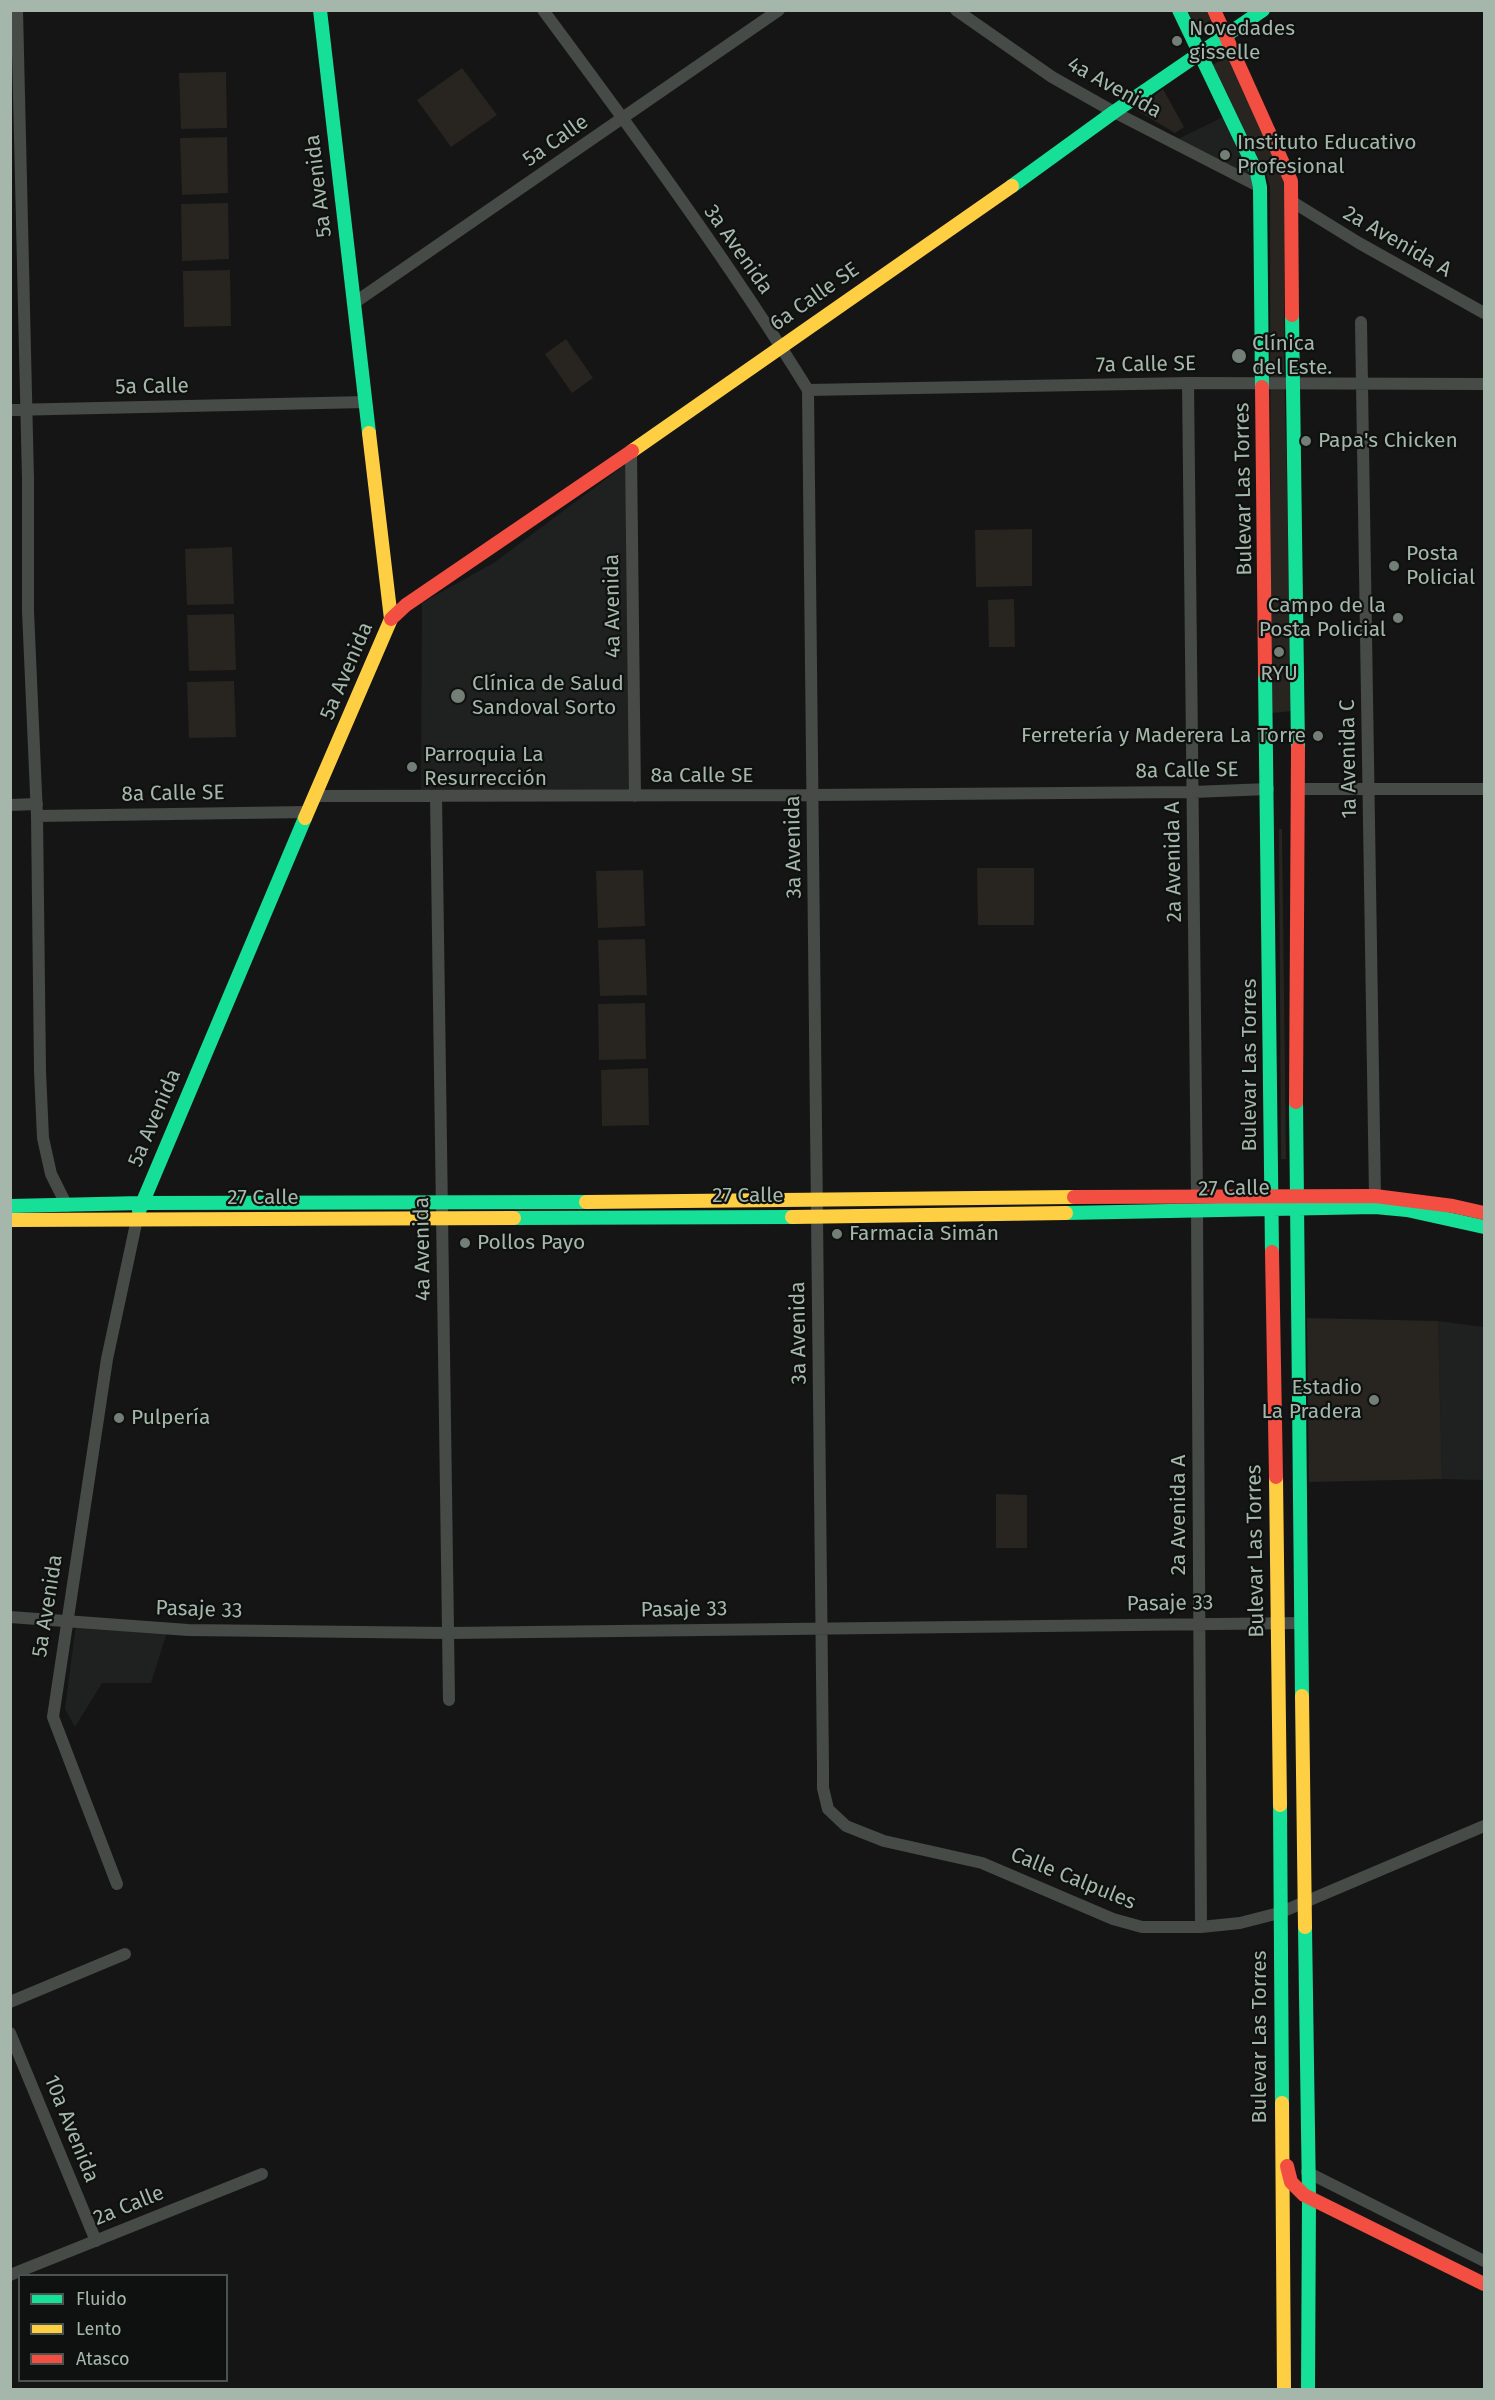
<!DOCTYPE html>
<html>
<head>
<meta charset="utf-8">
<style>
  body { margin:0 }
  #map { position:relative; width:1495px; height:2400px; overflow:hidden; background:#151515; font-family:"Fira Sans",sans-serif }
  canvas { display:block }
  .frame { position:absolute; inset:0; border:12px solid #a5b7aa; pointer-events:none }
  .legend { position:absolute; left:18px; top:2274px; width:210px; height:108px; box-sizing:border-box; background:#0f1110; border:2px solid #4b534e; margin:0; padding:8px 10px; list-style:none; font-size:18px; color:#a5b7aa }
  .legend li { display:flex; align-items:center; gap:12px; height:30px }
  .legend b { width:30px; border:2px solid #4b534e }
</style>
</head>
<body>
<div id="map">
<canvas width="1495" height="2400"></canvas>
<div class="frame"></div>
<ul class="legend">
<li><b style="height:8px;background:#16e098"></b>Fluido</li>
<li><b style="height:8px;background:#ffcf43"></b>Lento</li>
<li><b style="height:8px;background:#f24e42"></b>Atasco</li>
</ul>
</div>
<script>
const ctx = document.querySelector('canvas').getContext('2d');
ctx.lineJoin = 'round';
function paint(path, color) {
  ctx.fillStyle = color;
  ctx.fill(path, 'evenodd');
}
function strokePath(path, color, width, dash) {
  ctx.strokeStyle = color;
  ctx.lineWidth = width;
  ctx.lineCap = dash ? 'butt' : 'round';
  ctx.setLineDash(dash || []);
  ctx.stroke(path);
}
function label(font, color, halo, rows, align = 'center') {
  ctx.font = font + ' "Fira Sans",sans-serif';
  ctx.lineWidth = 4.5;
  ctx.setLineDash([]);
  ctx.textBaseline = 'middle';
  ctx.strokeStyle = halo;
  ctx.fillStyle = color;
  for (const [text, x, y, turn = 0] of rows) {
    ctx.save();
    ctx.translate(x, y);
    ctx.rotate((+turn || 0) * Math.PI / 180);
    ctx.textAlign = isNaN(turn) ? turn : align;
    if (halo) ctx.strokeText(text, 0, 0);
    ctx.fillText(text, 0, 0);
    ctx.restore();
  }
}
const built = new Path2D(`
  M1225 116 1252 172 1246 177 1178 139Z
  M626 464 631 789 421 790 422 603 495 562Z
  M1438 1321 1484 1327V1480L1442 1479Z
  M76 1624 167 1632 151 1683H102L75 1727 65 1709Z`);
const green = new Path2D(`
  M1188 11H1206L1211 20 1197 29Z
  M1232 55 1285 180 1284 360 1292 711 1271 713 1270 187 1267 176 1212 65Z
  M462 68 497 115 451 147 417 100Z
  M226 72 227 128 181 129 179 73Z
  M1163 89 1184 127 1175 133 1136 110Z
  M227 137 228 193 182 195 180 138Z
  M228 203 229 259 182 261 181 204Z
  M230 270 231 326 184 327 183 271Z
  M566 339 593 378 572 393 545 354Z
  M1032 529V586L976 587 975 530Z
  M232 547 234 604 187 605 185 549Z
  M1014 599 1015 647H989L988 600Z
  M234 614 236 670 189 671 187 615Z
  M234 681 236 737 189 738 187 682Z
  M1279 829H1282L1286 1159H1281Z
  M977 868H1034V925H978Z
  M643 870 645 926 598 928 596 871Z
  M645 939 647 995 600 996 598 940Z
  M645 1003 646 1059 599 1060 598 1004Z
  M648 1068 649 1125 602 1126 601 1070Z
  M1307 1318 1438 1321 1442 1479 1309 1482Z
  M996 1494 1027 1495V1548H996Z`);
const street = new Path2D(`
  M17 10 28 479V611L37 816 40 1071 43 1138 51 1174 67 1206
  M543 10C635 134 727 259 808 390L823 1766V1788L828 1809 846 1826 884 1841 982 1863 1113 1919 1142 1927H1201L1240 1923 1279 1913 1484 1826
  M956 10 1052 77 1114 112 1260 187
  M1291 201 1359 243 1484 313
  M354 303 779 10
  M1361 322 1375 1196
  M1188 383 1197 1196
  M808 390 1188 383 1484 384
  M10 410 366 402
  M631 452 635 796
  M1298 789H1484
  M315 796 812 795 1193 792 1268 789
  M436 796 449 1700
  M10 805 37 804
  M37 816 308 812
  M1197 1210 1201 1927
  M10 1617 188 1630 448 1633 1301 1623
  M117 1884 53 1717 107 1359 137 1219
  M10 2002 125 1954
  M10 2033 96 2241
  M1307 2172 1484 2261
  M10 2275 262 2174`);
const fast = new Path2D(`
  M320 10 369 433
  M1179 10 1257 173 1260 187 1262 387
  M1012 186 1114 112 1263 10
  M1292 315 1298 748
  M1265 673 1272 1252
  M1296 1102 1302 1696
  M10 1206 142 1203 586 1202
  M139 1211 305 818
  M1066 1213 1375 1207 1407 1210 1484 1227
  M514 1218 792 1217
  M1280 1805 1282 2103
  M1305 1927 1309 2197 1308 2390`);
const slow = new Path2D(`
  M632 451 1012 186
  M305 818 391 619 369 433
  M586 1202 1074 1197
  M792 1217 1066 1213
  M10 1220 514 1218
  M1276 1477 1280 1805
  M1302 1696 1305 1927
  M1282 2103 1284 2390`);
const jam = new Path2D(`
  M1214 10 1291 181 1292 315
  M1262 387 1265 673
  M391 619 406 605 632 451
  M1296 1102 1298 748
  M1074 1197 1375 1196 1453 1206 1484 1213
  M1272 1252 1276 1477
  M1287 2166 1291 2182 1304 2195 1484 2284`);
const markers = [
  [1177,41,6,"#737e76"],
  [1225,155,6,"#737e76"],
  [1239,356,8,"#737e76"],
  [1306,441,6,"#737e76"],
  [1394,566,6,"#737e76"],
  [1398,618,6,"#737e76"],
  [1279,652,6,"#737e76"],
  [458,696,8,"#737e76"],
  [1318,736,6,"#737e76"],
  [412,767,6,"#737e76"],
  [837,1234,6,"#737e76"],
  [465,1243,6,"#737e76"],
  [1374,1400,6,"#737e76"],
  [119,1418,6,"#737e76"]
];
const poiNames = [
  ["Novedades",1189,29],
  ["gisselle",1189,53],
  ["Instituto Educativo",1237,143],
  ["Profesional",1237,167],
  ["Clínica",1252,344],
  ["del Este.",1252,368],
  ["Papa's Chicken",1318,441],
  ["Posta",1406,554],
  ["Policial",1406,578],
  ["Campo de la",1386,606,"right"],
  ["Posta Policial",1386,630,"right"],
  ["RYU",1279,674,"center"],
  ["Clínica de Salud",472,684],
  ["Sandoval Sorto",472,708],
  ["Ferretería y Maderera La Torre",1306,736,"right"],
  ["Parroquia La",424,755],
  ["Resurrección",424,779],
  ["Farmacia Simán",849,1234],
  ["Pollos Payo",477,1243],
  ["Estadio",1362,1388,"right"],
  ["La Pradera",1362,1412,"right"],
  ["Pulpería",131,1418]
];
const streetNames = [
  ["4a Avenida",1114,88,29],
  ["5a Calle",556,141,-35],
  ["5a Avenida",319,186,-97],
  ["2a Avenida A",1397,242,30],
  ["3a Avenida",738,250,55],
  ["6a Calle SE",815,297,-35],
  ["7a Calle SE",1146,365,-1],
  ["5a Calle",152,387,-1],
  ["Bulevar Las Torres",1244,489,-91],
  ["4a Avenida",613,606,-91],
  ["5a Avenida",347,671,-67],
  ["1a Avenida C",1349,759,-91],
  ["8a Calle SE",1187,771,-1],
  ["8a Calle SE",702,776],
  ["8a Calle SE",173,794,-1],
  ["3a Avenida",794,847,-91],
  ["2a Avenida A",1174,862,-91],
  ["Bulevar Las Torres",1250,1065,-90],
  ["5a Avenida",155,1118,-67],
  ["27 Calle",1234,1189,-1],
  ["27 Calle",748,1196],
  ["27 Calle",263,1198],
  ["4a Avenida",423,1249,-91],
  ["3a Avenida",799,1333,-91],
  ["2a Avenida A",1179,1515,-90],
  ["Bulevar Las Torres",1256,1551,-91],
  ["Pasaje 33",1170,1604,-1],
  ["5a Avenida",48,1606,-81],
  ["Pasaje 33",199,1610,2],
  ["Pasaje 33",684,1610,-1],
  ["Calle Calpules",1073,1879,22],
  ["Bulevar Las Torres",1260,2037,-90],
  ["10a Avenida",71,2129,68],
  ["2a Calle",129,2206,-22]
];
paint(built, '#1f2120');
paint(green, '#282520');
strokePath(street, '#464b47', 12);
strokePath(fast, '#16e098', 14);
strokePath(slow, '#ffcf43', 14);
strokePath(jam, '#f24e42', 14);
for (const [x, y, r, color] of markers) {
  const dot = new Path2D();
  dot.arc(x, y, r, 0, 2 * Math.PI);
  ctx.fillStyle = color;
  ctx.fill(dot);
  strokePath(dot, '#0f1110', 2);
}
label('21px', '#a5b7aa', '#0f1110', poiNames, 'left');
label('21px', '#a5b7aa', '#0f1110', streetNames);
</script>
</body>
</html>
